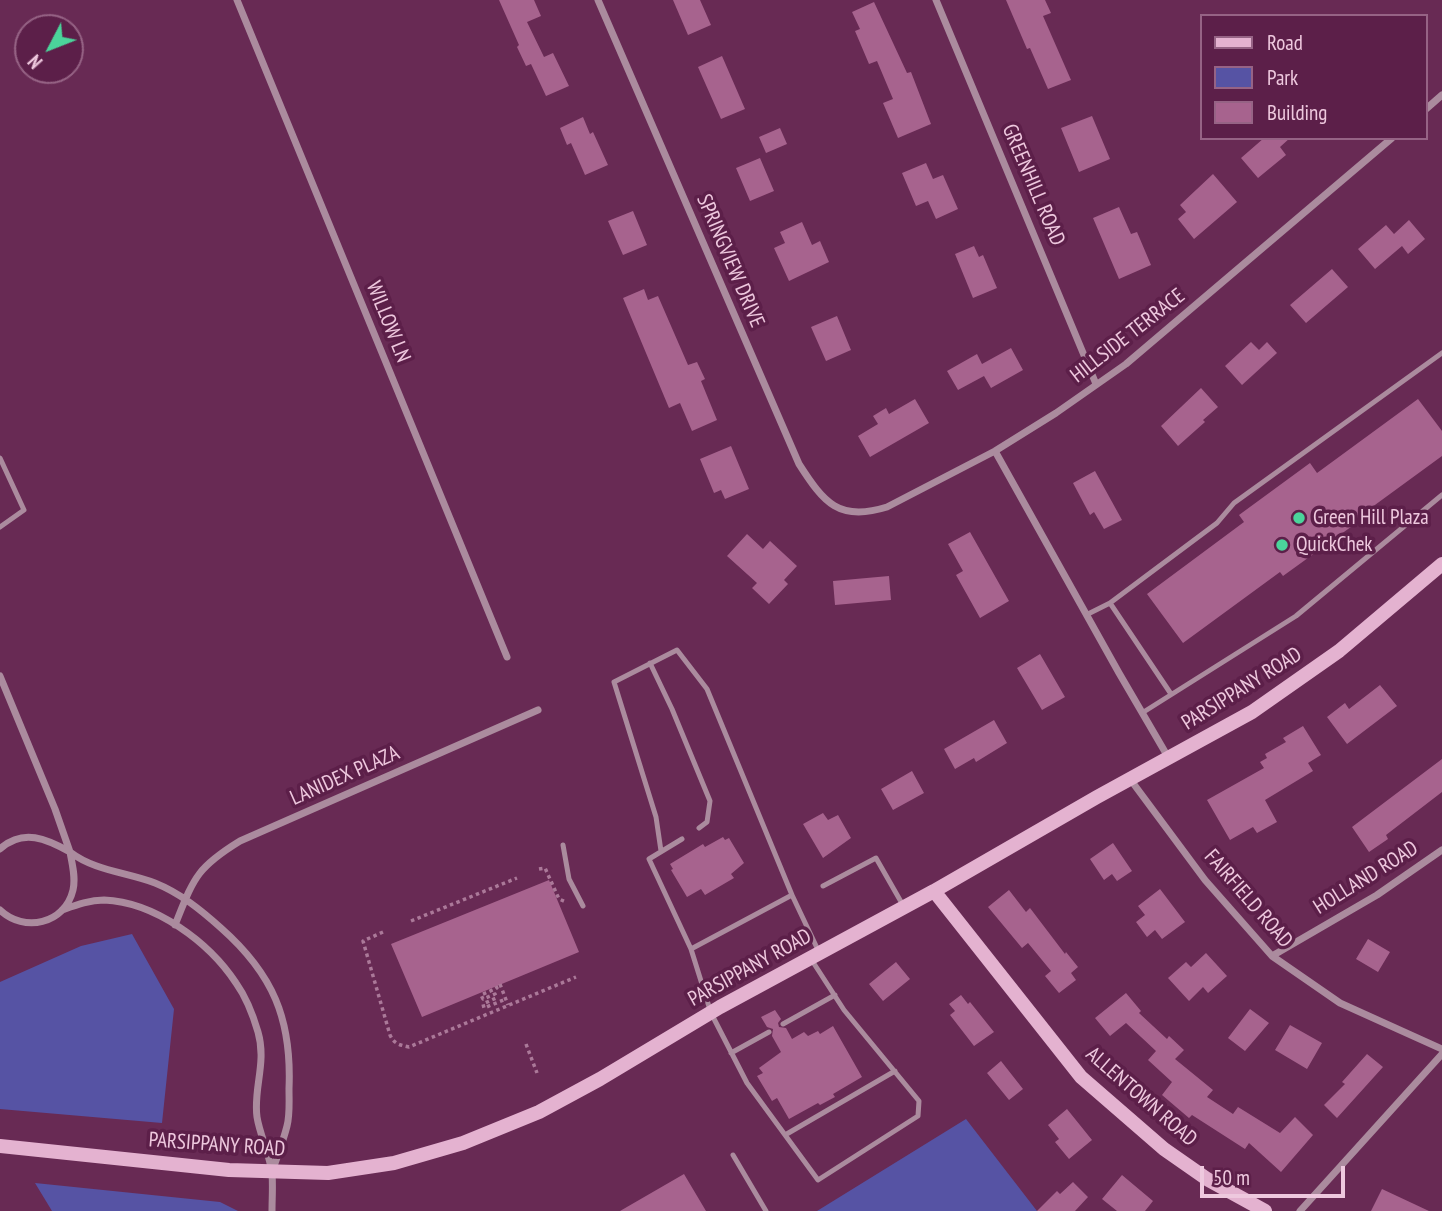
<!DOCTYPE html>
<html>
<head>
<meta charset="utf-8">
<style>
  body { margin:0 }
  #map { position:relative; width:1442px; height:1211px; overflow:hidden; background:#682a54; font-family:"PT Sans Narrow",sans-serif }
  canvas { display:block }
  .legend { position:absolute; left:1200px; top:14px; width:228px; height:126px; box-sizing:border-box; background:#5c1f49; border:2px solid #966385; margin:0; padding:9px 12px; list-style:none; font-size:21px; color:#eec8de }
  .legend li { display:flex; align-items:center; gap:14px; height:35px }
  .legend b { width:35px; border:2px solid #966385 }
  .north { position:absolute; left:14px; top:14px; width:70px; height:70px; box-sizing:border-box; background:#5c1f49; border:2px solid #966385; border-radius:50%; rotate:228deg; font-size:19px; font-weight:700; line-height:28px; text-align:center; color:#eec8de }
  .north::after { content:''; display:block; margin:auto; width:24px; height:32px; background:#4bd49b; clip-path:polygon(50% 0,100% 100%,50% 72%,0 100%) }
  .scale { position:absolute; left:1200px; top:1166px; width:145px; height:32px; box-sizing:border-box; border:4px solid #eec8de; border-top:0; padding-left:9px; font-size:21px; line-height:24px; white-space:nowrap; color:#eec8de; -webkit-text-stroke:5px #5c1f49; paint-order:stroke }
</style>
</head>
<body>
<div id="map">
<canvas width="1442" height="1211"></canvas>
<ul class="legend">
<li><b style="height:9px;background:#e4b2d0"></b>Road</li>
<li><b style="height:19px;background:#5653a4"></b>Park</li>
<li><b style="height:19px;background:#a7638e"></b>Building</li>
</ul>
<div class="north">N</div>
<div class="scale">50 m</div>
</div>
<script>
const ctx = document.querySelector('canvas').getContext('2d');
ctx.lineJoin = 'round';
function paint(path, color) {
  ctx.fillStyle = color;
  ctx.fill(path, 'evenodd');
}
function strokePath(path, color, width, dash) {
  ctx.strokeStyle = color;
  ctx.lineWidth = width;
  ctx.lineCap = dash ? 'butt' : 'round';
  ctx.setLineDash(dash || []);
  ctx.stroke(path);
}
function label(font, color, halo, rows, align = 'center') {
  ctx.font = font + ' "PT Sans Narrow",sans-serif';
  ctx.lineWidth = 7;
  ctx.setLineDash([]);
  ctx.textBaseline = 'middle';
  ctx.strokeStyle = halo;
  ctx.fillStyle = color;
  for (const [text, x, y, turn = 0] of rows) {
    ctx.save();
    ctx.translate(x, y);
    ctx.rotate((+turn || 0) * Math.PI / 180);
    ctx.textAlign = isNaN(turn) ? turn : align;
    if (halo) ctx.strokeText(text, 0, 0);
    ctx.fillText(text, 0, 0);
    ctx.restore();
  }
}
const green = new Path2D(`
  M132 934 174 1009 162 1123 0 1109V982L81 946Z
  M966 1119 1037 1211H817Z
  M35 1183 220 1202 238 1211H52Z`);
const building = new Path2D(`
  M499 0H534L541 16 527 22 544 57 553 53 569 86 546 96 531 64 526 66 517 47 519 45Z
  M673 0H700L711 25 688 35Z
  M1006 0H1045L1051 13 1043 16 1071 80 1048 89 1030 48 1027 49Z
  M874 2 907 73 911 72 931 124 898 138 883 103 893 99 877 61 869 64 855 31 860 29 852 12Z
  M722 56 745 109 721 119 698 67Z
  M1092 116 1110 159 1079 172 1061 128Z
  M583 117 590 134 593 132 608 165 585 175 571 143 567 145 560 128Z
  M780 128 787 144 766 153 759 137Z
  M1264 138H1290L1280 147 1286 155 1258 178 1241 158Z
  M760 158 774 191 750 201 736 168Z
  M926 163 933 179 943 175 958 209 936 219 928 201 916 206 902 173Z
  M1213 174 1237 202 1194 239 1178 219 1186 212 1180 205Z
  M1119 207 1131 234 1137 232 1151 265 1119 279 1093 218Z
  M633 211 647 245 623 255 608 221Z
  M1409 220 1425 239 1408 254 1402 246 1375 269 1358 249 1386 225 1394 234Z
  M802 222 812 245 820 241 829 262 789 281 774 248 785 243 780 232Z
  M974 246 979 257 983 255 997 288 973 298 955 254Z
  M1332 269 1348 287 1306 323 1290 305Z
  M644 289 648 300 658 296 688 365 697 362 705 379 701 381 717 420 692 431 680 403 669 408 623 298Z
  M837 316 851 350 826 361 811 327Z
  M1251 342 1259 350 1267 342 1277 353 1242 385 1225 366Z
  M1011 348 1023 370 991 388 984 376 958 390 947 371 977 354 982 364Z
  M1201 388 1218 407 1203 420 1205 422 1178 446 1161 426Z
  M915 399 929 423 870 457 858 436 878 424 873 416 886 408 889 414Z
  M1418 399 1442 431V456L1353 521 1355 524 1283 576 1280 572 1183 643 1147 594 1244 522 1239 515 1310 463 1317 473Z
  M731 446 749 489 725 499 721 490 714 493 700 459Z
  M1095 471 1122 520 1104 529 1094 512 1090 515 1073 483Z
  M970 532 1009 601 980 618 956 575 963 571 948 544Z
  M747 534 763 549 770 541 797 566 784 580 788 584 769 604 752 588 757 583 727 556Z
  M889 576 891 600 835 605 833 581Z
  M1040 654 1065 697 1042 710 1017 668Z
  M1380 685 1397 706 1347 744 1327 717 1345 703 1349 709Z
  M994 720 1007 743 976 762 974 758 955 769 944 749Z
  M1303 726 1321 755 1308 763 1313 771 1265 800 1277 822 1257 833 1253 827 1230 840 1207 800 1264 768 1260 762 1267 758 1265 754 1286 742 1283 738Z
  M1442 759V792L1386 835 1388 839 1369 852 1352 827Z
  M912 771 924 793 893 810 881 789Z
  M823 813 828 820 838 815 851 838 823 858 803 824Z
  M723 837 725 840 729 838 744 863 731 874 734 878 705 895 701 889 687 897 671 870 673 869 670 864 703 844 705 847Z
  M1113 843 1132 871 1117 881 1112 874 1104 880 1090 859Z
  M549 880 579 952 422 1017 391 944Z
  M1160 889 1185 922 1162 939 1155 930 1147 937 1136 922 1145 915 1138 906Z
  M1009 890 1026 912 1030 908 1065 954 1066 952 1078 967 1071 973 1076 980 1059 993 1045 976 1051 971 1028 943 1022 948 988 907Z
  M1368 939 1390 952 1378 972 1356 959Z
  M1206 953 1227 976 1208 993 1203 987 1189 1001 1168 978 1186 962 1191 967Z
  M896 962 910 979 883 1001 869 984Z
  M1126 993 1141 1011 1139 1013 1167 1039 1169 1036 1184 1050 1175 1059 1213 1090 1207 1097 1233 1114 1238 1107 1280 1133 1295 1117 1313 1135 1281 1172 1249 1143 1245 1149 1192 1115 1189 1118 1162 1095 1172 1082 1148 1060 1156 1051 1126 1023 1110 1036 1095 1018Z
  M961 995 968 1004 970 1002 994 1032 974 1046 950 1015 955 1011 949 1004Z
  M1250 1009 1269 1023 1245 1051 1228 1038Z
  M775 1010 781 1019 778 1023 779 1027 786 1028 792 1039 804 1032 808 1036 818 1031 820 1034 833 1026 862 1077 833 1094 835 1097 820 1105 818 1103 789 1119 777 1098 772 1101 757 1076 763 1073 759 1068 781 1052 772 1036 773 1029 767 1027 761 1017Z
  M1290 1025 1322 1043 1307 1069 1275 1050Z
  M1367 1054 1383 1067 1337 1118 1324 1105 1345 1084 1342 1082Z
  M1001 1061 1023 1089 1009 1100 987 1073Z
  M1067 1109 1092 1140 1069 1159 1055 1142 1059 1139 1048 1125Z
  M684 1174 706 1211H620Z
  M1122 1175 1153 1201 1145 1211H1117L1102 1199Z
  M1073 1182 1088 1197 1075 1211H1037L1057 1191 1060 1194Z
  M1382 1189 1429 1211H1371Z`);
const path = new Path2D(`
  M539 869 545 868 559 899 566 902
  M411 921 517 878
  M383 932 363 941 390 1035C394 1044 400 1045 409 1047L576 977
  M500 984 508 1005
  M496 986 497 988 481 995 483 999 495 994 496 998 483 1004 484 1008 506 999
  M526 1044 537 1073`);
const lane = new Path2D(`
  M0 458 24 510 0 527
  M1110 603 1217 523 1234 503 1442 353
  M1086 615 1110 603 1171 694
  M650 663 672 709 710 801 707 822 699 828
  M1142 713 1296 616 1442 495
  M682 839 649 859 691 949
  M563 845 569 879 583 906
  M661 851 656 817 614 682 677 650 707 689 792 895
  M823 886 876 858 904 907
  M811 959 844 1010 919 1101 918 1116 818 1180 747 1083 711 1013 691 949 792 895 818 950
  M783 1024 835 995
  M731 1053 769 1032
  M785 1135 895 1071
  M733 1155 766 1211`);
const street = new Path2D(`
  M237 0 507 657
  M598 0 799 464C824 503 839 522 887 507L995 451 1056 413 1126 364 1392 138
  M936 0 1096 384
  M1426 109 1442 95
  M995 451 1119 673 1168 757
  M0 676 55 809 70 852C95 871 126 872 155 883 180 893 201 910 221 928 273 974 292 1019 289 1089 289 1101 290 1115 287 1126 283 1142 277 1157 272 1172
  M1130 779 1205 880 1272 956 1340 1003 1442 1049
  M0 849C23 828 47 839 70 852 72 864 76 877 73 890 65 924 24 933 0 910
  M62 910C76 905 89 900 104 900 155 902 209 942 236 983 246 997 253 1015 258 1032 267 1063 253 1089 257 1117 260 1136 270 1154 272 1174 273 1186 272 1199 272 1211
  M175 925C194 878 196 868 240 841L538 710
  M1272 956 1377 895 1442 850
  M1300 1211 1442 1054`);
const secondary = new Path2D(`
  M934 891 1081 1077 1164 1149 1207 1179 1265 1211
  M0 1146 229 1170 328 1173 394 1163 463 1143 539 1112 600 1079 720 1007 934 891 1097 797 1252 712 1339 651 1442 564`);
const markers = [
  [1299,518,7,"#4bd49b"],
  [1282,545,7,"#4bd49b"]
];
const streetNames = [
  ["GREENHILL ROAD",1033,185,67],
  ["SPRINGVIEW DRIVE",730,261,67],
  ["WILLOW LN",388,322,68],
  ["HILLSIDE TERRACE",1128,336,-38],
  ["PARSIPPANY ROAD",1242,689,-32],
  ["LANIDEX PLAZA",345,776,-24],
  ["HOLLAND ROAD",1366,878,-32],
  ["FAIRFIELD ROAD",1248,899,49],
  ["PARSIPPANY ROAD",750,968,-29],
  ["ALLENTOWN ROAD",1141,1097,41],
  ["PARSIPPANY ROAD",217,1145,4]
];
const poiNames = [
  ["Green Hill Plaza",1313,518],
  ["QuickChek",1296,545]
];
paint(green, '#5653a4');
paint(building, '#a7638e');
strokePath(path, '#ab7999', 3.5, [3.5, 3.5]);
strokePath(lane, '#ab8b9e', 5);
strokePath(street, '#ab8b9e', 7);
strokePath(secondary, '#e4b2d0', 14);
for (const [x, y, r, color] of markers) {
  const dot = new Path2D();
  dot.arc(x, y, r, 0, 2 * Math.PI);
  ctx.fillStyle = color;
  ctx.fill(dot);
  strokePath(dot, '#5c1f49', 2.5);
}
label('21px', '#eec8de', '#5c1f49', streetNames);
label('21px', '#eec8de', '#5c1f49', poiNames, 'left');
</script>
</body>
</html>
